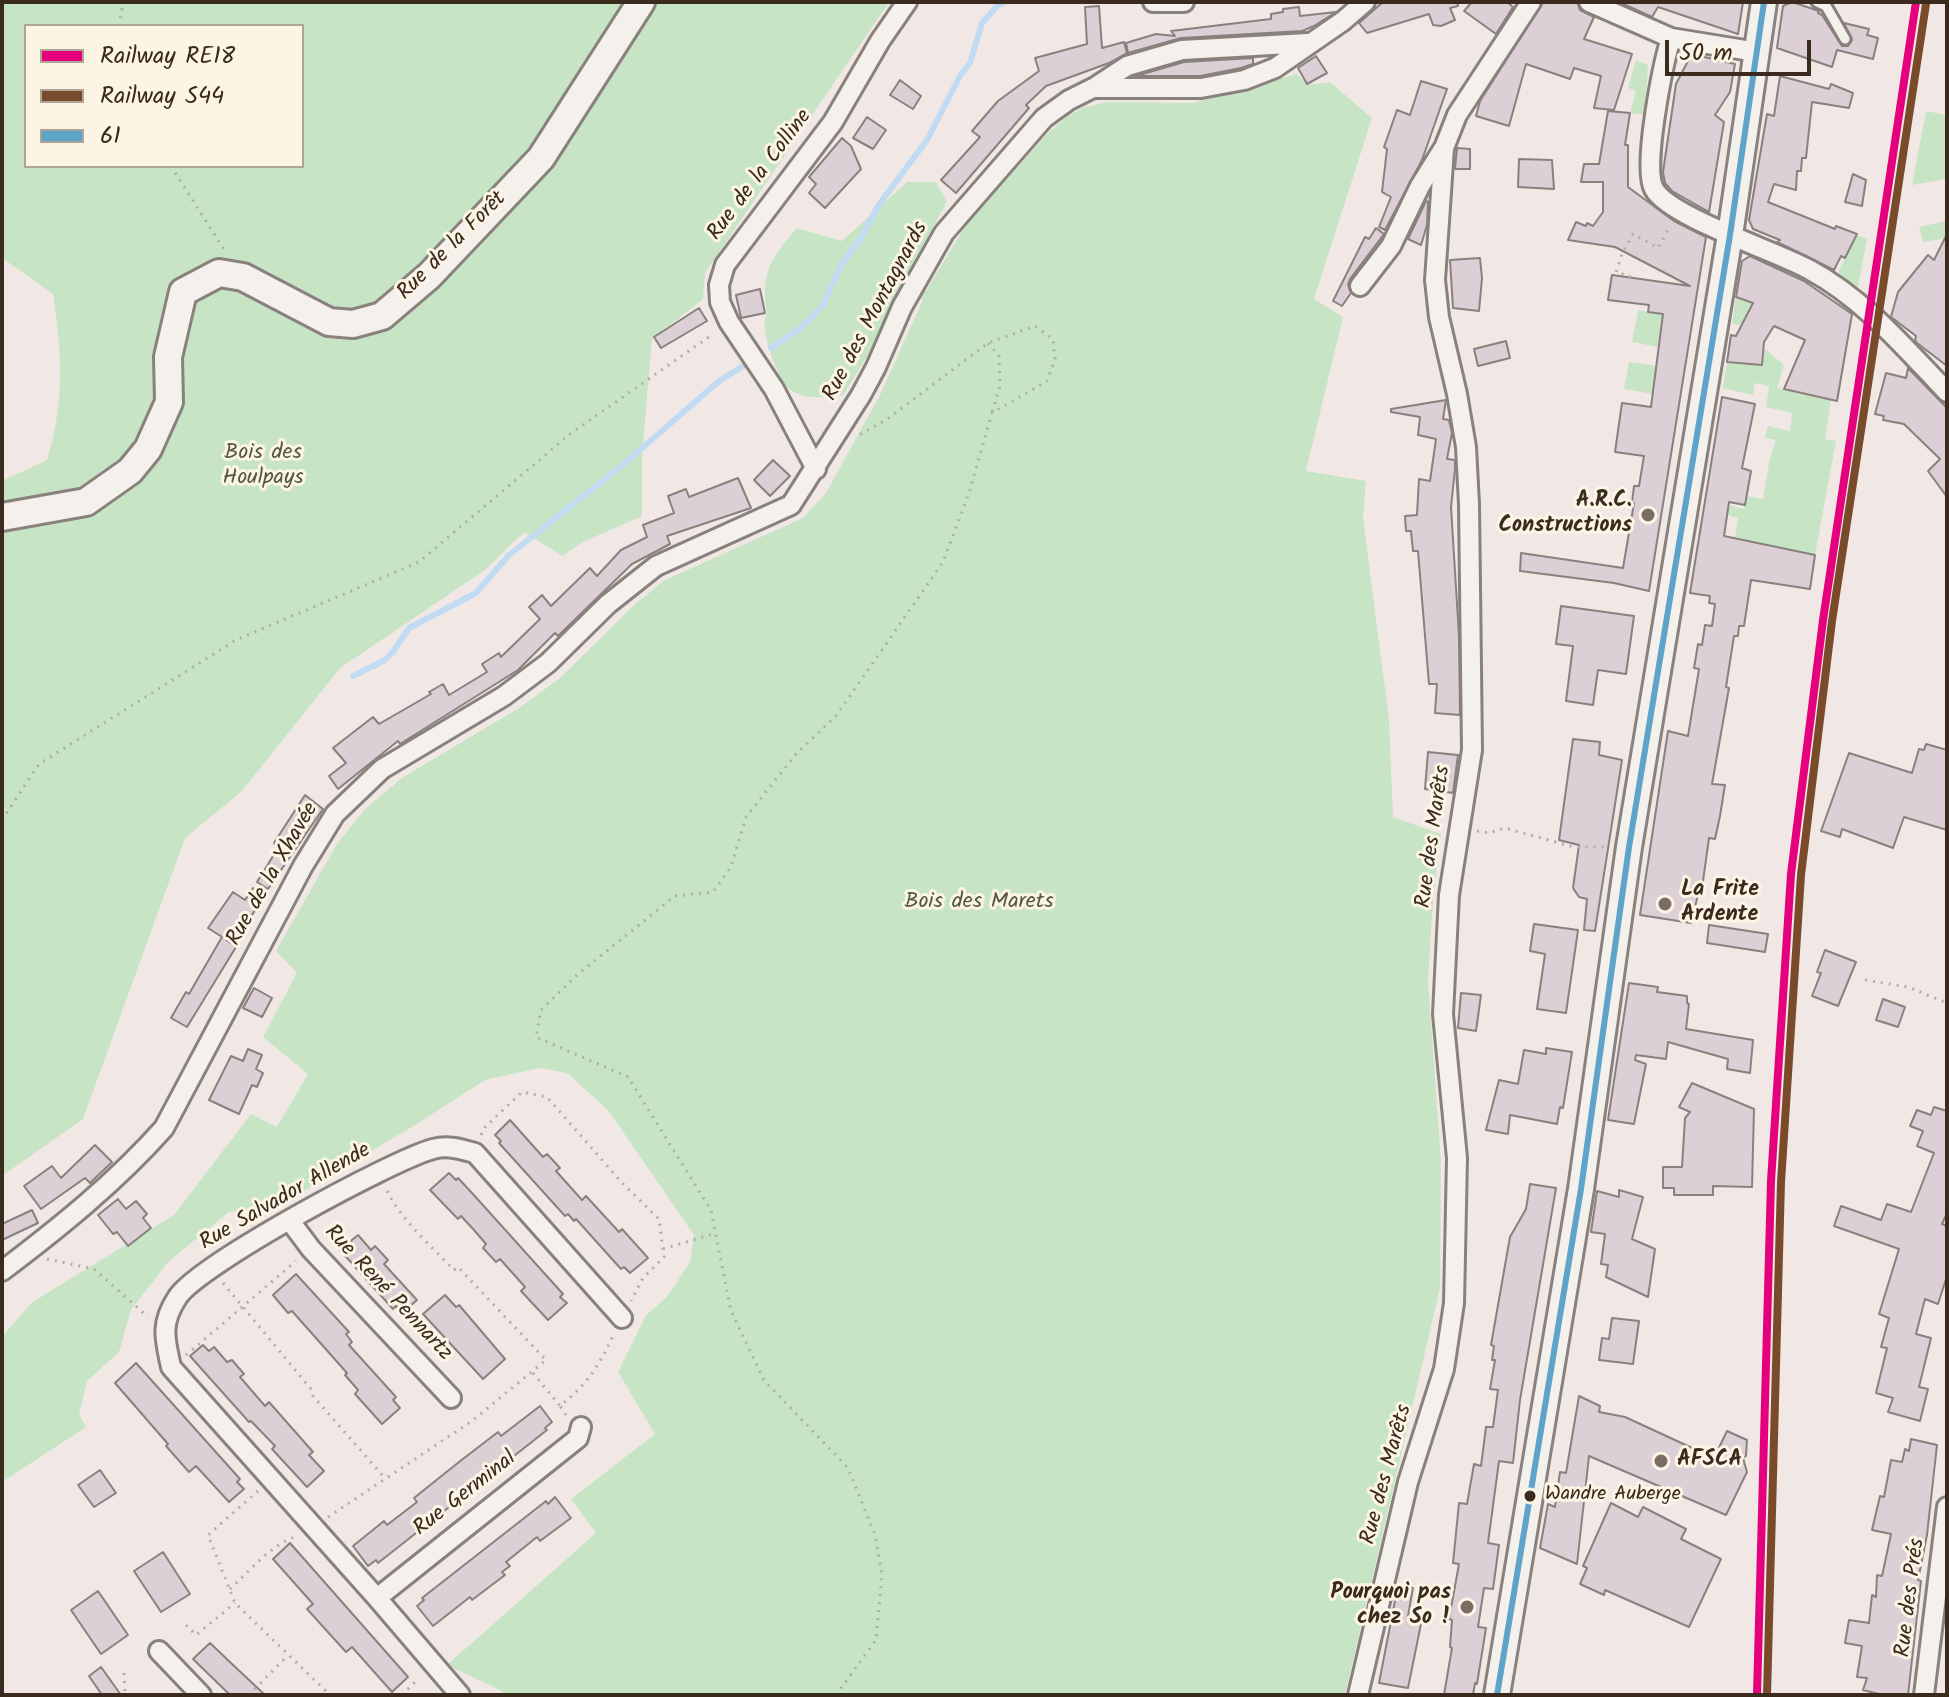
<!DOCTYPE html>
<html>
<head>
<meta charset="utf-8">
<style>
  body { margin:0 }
  #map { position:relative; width:1949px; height:1697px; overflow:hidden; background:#f1e8e6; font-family:Kalam,sans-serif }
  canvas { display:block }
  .frame { position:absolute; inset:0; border:4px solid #3b2a1e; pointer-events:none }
  .legend { position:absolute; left:24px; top:24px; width:280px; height:144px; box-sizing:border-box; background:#fcf5e5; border:2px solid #afa495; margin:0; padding:10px 14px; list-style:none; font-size:24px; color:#3b2a1e }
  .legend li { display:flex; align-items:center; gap:16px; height:40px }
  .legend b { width:40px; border:2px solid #afa495 }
  .scale { position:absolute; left:1665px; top:40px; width:146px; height:36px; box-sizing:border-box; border:4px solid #3b2a1e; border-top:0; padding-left:10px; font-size:24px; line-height:28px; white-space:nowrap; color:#3b2a1e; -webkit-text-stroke:6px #fcf5e5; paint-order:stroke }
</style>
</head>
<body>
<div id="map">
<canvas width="1949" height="1697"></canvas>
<div class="frame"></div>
<ul class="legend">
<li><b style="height:10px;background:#e5007d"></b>Railway RE18</li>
<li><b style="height:10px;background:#7a4b2a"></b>Railway S44</li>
<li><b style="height:10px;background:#5da4cb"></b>61</li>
</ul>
<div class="scale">50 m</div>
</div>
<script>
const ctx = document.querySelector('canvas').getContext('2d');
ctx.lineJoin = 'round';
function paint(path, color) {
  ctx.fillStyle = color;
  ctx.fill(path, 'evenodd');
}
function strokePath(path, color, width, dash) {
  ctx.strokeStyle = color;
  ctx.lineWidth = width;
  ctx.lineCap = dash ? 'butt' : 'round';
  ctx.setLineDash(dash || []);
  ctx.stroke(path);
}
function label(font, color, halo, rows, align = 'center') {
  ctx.font = font + ' Kalam,sans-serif';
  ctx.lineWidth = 6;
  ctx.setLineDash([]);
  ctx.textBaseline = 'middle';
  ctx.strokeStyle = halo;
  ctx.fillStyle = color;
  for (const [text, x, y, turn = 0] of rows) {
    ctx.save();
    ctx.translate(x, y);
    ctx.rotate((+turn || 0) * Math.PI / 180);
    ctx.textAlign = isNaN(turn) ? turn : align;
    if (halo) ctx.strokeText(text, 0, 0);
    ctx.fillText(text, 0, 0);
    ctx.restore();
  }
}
const green = new Path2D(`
  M2 2H889L705 273 703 299 652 339 642 456V516L585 541 562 556 524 532 485 570 340 668 242 791 185 838 83 1119 2 1176V481L47 460C65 399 62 356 53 294L2 258ZM26 26H302V166H26Z
  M1636 60 1648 65 1645 115 1630 113 1636 91 1628 88Z
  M1297 74 1307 85 1330 82 1372 118 1314 299 1343 317 1306 471 1366 481 1363 518 1389 720 1393 817 1441 834 1433 899 1428 982 1441 1162 1440 1288 1345 1695H504L500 1690 447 1665 596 1533 571 1499 655 1434 618 1372 646 1315 667 1297 690 1262 694 1235 608 1110 567 1073 540 1068 485 1080 415 1125 278 1206 229 1212 168 1262 131 1310 119 1352 87 1381 79 1414 86 1427 2 1482V1337L31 1303 174 1215 251 1114 277 1127 308 1074 263 1037 297 973 276 951 337 844 364 810 403 777 519 708 560 678 634 605 665 580 803 518 826 493 880 395 923 300 899 290 867 357 843 395C826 397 803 401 788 388 777 377 758 327 767 313 760 272 772 257 797 228L842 241 907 182H936L947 202 902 283 926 291 967 223 1049 132 1069 115 1085 107 1108 102 1192 103Z
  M1926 111 1947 115V179L1912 185Z
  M1947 221V241L1946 238 1923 242 1919 227Z
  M1856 235 1867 239 1858 288 1838 273Z
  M1736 297 1752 303 1741 325 1732 324Z
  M1638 310 1692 319 1661 329 1658 347 1632 342Z
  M1765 349 1784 365 1777 388 1831 400 1825 439 1836 441 1815 555 1735 538 1738 518 1721 513 1723 504 1744 509 1746 496 1763 499 1770 457 1776 440 1765 438 1768 426 1790 431 1792 413 1766 407 1769 386 1755 383 1753 395 1723 388 1727 362 1762 365Z
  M1629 362 1658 366 1653 394 1624 389Z`);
const stream = new Path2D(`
  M771 348 800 329 823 305 841 265 861 238 878 206 927 140 961 74 970 63 982 23 998 5 1005 2
  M353 676 385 660 393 652 409 628 476 593 509 555 625 463 718 382 746 364`);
const building = new Path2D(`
  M1383 2H1457L1458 6 1450 8 1455 20 1441 26 1433 25 1429 14 1367 33 1359 23Z
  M1472 2H1507L1513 7 1496 34 1464 11Z
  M1543 2H1577L1580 10 1594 17 1584 39 1632 54 1614 110 1594 108 1601 76 1574 68 1570 79 1526 64 1509 126 1476 116 1480 101Z
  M1619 2H1743L1738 34 1658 7 1652 17Z
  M1792 2 1819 11 1818 13 1822 15 1842 46H1848L1852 40 1844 23 1869 29 1867 35 1878 38 1873 59 1837 50 1832 67 1777 48 1783 6Z
  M1099 6 1102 48 1124 42 1127 53 1109 63 1046 86 1026 105 1029 108 956 193 941 180 980 137 972 131 998 101 1039 71 1035 58 1087 44 1085 7Z
  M1299 7 1300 16 1336 12 1314 26 1302 31 1181 38 1128 53 1126 43 1156 34 1175 36 1171 31 1271 19V14L1283 12V9Z
  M1696 55 1735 64 1730 92 1715 115 1724 122 1709 212 1672 191 1665 183 1663 172 1676 84 1689 59Z
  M1316 56 1327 73 1307 84 1298 68Z
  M1253 58V64L1241 68 1200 76H1136L1184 62Z
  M1780 76 1829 89 1831 84 1853 93 1849 108 1812 102 1806 158H1802L1801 171H1797L1796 190 1774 184 1768 202 1835 229 1836 226 1857 234 1845 258 1841 256 1834 270 1777 242 1780 240 1753 229 1749 220 1767 114 1774 116Z
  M900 80 921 96 913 109 890 95Z
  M1421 81 1447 89 1422 160 1385 230 1379 227 1391 197 1382 192 1387 149 1384 147 1397 110 1410 115Z
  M1608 111 1630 113 1625 145H1628V187L1674 221 1706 237 1649 591 1614 583 1520 571 1521 553 1623 568 1634 503 1632 502 1634 486H1639L1644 456 1615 452 1622 403 1651 407 1663 314 1648 312 1649 305 1608 300 1612 275 1690 286 1615 247 1568 240 1576 222 1586 226 1587 223 1593 226 1603 212V182H1581L1584 164H1599Z
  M867 117 886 130 873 149 853 138Z
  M842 138 851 146 861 169 825 208 809 193 816 184 809 177Z
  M1457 148 1470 149V169H1455Z
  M1519 159 1552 160 1554 189 1518 187Z
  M1853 174 1866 180 1862 206 1845 202Z
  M1426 201 1428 202 1427 225 1421 245 1408 239Z
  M1376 228 1384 234 1350 279 1348 285 1351 293 1342 306 1333 301 1365 237 1369 239Z
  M1947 234V366L1917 343 1915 340 1916 336 1891 317 1898 292 1928 255 1934 260Z
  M1750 256 1804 281 1852 314 1837 401 1784 389 1805 340 1774 326 1764 342 1762 365 1727 362 1731 335 1736 336 1753 303 1736 297 1742 261Z
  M1480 258 1482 278 1479 311 1453 308 1450 260Z
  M760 289 765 313 741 318 736 295Z
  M699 308 707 321 661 348 654 337Z
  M1506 341 1510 358 1478 366 1474 349Z
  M1908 368 1947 408V497L1928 471 1940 459 1904 424 1883 420 1884 416 1875 414 1886 373 1906 378Z
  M1722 397 1755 404 1742 468 1751 471 1745 505 1729 502 1724 536 1815 555 1810 589 1751 580 1744 626H1739L1738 636H1734L1726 687 1729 688 1712 784 1725 785 1720 816 1715 839 1709 838 1702 888 1700 887 1691 923 1640 915 1668 731 1688 736 1699 669 1694 668 1698 644 1702 645 1705 625 1712 626 1715 604 1709 603 1710 596 1690 593Z
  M1446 400 1443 419 1449 420 1452 433 1447 459 1455 460V469L1451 507 1459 636 1460 715 1435 713 1437 684H1429L1418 551H1413L1411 531H1406L1405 516 1417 515 1419 479 1430 481 1436 439 1418 435 1420 417 1391 412V409Z
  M773 460 790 476 770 496 754 480Z
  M738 478 751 508 667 536 670 544 632 564 558 636 555 633 518 670 400 744 398 741 338 789 329 776 346 763 333 748 373 717 379 724 431 694 429 692 443 684 449 695 487 672 482 664 499 653 501 657 540 619 529 607 542 595 551 606 590 568 597 576 621 550 647 537 643 525 674 513 668 496 686 489 689 497Z
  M1561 606 1634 616 1626 674 1598 670 1593 705 1566 701 1573 646 1556 644Z
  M1573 739 1600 742 1599 755 1622 760 1595 931 1584 930 1587 899 1579 897 1573 888 1579 845 1559 840Z
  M1926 744 1947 750V830L1904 817 1893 848 1842 829 1840 837 1821 831 1849 753 1912 773 1919 749 1924 750Z
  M1428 752 1458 755 1453 793 1425 789Z
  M305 795 323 809 268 889 257 882 278 848 274 843Z
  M253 888 265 895 233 944 224 938 236 947 187 1027 171 1018 186 992 189 994 222 937 208 928 233 892 245 900Z
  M1534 924 1578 930 1566 1013 1537 1009 1545 954 1530 951Z
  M1709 925 1768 934 1765 952 1707 943Z
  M1825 950 1856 962 1838 1006 1812 996 1821 973 1817 972Z
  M1629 983 1658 987 1657 992 1687 996V1003L1689 1004 1686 1029 1753 1040 1750 1073 1727 1069 1728 1059 1668 1042 1666 1059 1636 1055 1635 1060 1646 1064 1634 1124 1608 1120Z
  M254 988 272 998 262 1017 243 1008Z
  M1461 993 1481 995 1476 1031 1458 1028Z
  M1883 999 1905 1007 1898 1027 1876 1020Z
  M1546 1048 1572 1052 1563 1108 1560 1107 1557 1124 1510 1115 1508 1134 1486 1130 1499 1080 1518 1084 1524 1050 1546 1054Z
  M248 1049 262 1055 256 1069 263 1073 257 1087 252 1085 239 1114 209 1100 231 1056 243 1061Z
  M1692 1083 1754 1109 1752 1187 1713 1186V1195H1674V1188H1663V1167H1682L1685 1118 1690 1112 1679 1107Z
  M1934 1107 1947 1111V1213L1942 1224 1947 1226V1276L1938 1304 1925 1299 1916 1334 1931 1338 1919 1387 1928 1389 1920 1421 1888 1412 1893 1398 1876 1393 1887 1348 1881 1347 1889 1318 1879 1314 1899 1249 1834 1226 1841 1206 1881 1220 1887 1204 1911 1212 1934 1153 1917 1146 1923 1131 1910 1126 1917 1110 1931 1115Z
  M510 1120 543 1157 547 1154 560 1168 556 1171 582 1200 586 1196 619 1232 622 1229 648 1258 630 1273 624 1267 621 1269 576 1219 574 1221 568 1214 565 1216 499 1143 501 1141 495 1135Z
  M95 1145 112 1162 90 1183 85 1178 41 1209 24 1186 52 1166 61 1178Z
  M449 1173 456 1180 458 1178 472 1193 563 1294 560 1297 567 1303 548 1320 521 1291 525 1287 500 1259 496 1262 483 1248 486 1244 474 1230 461 1216 458 1219 430 1190Z
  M1530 1184 1556 1188 1520 1400 1513 1463 1499 1461 1488 1543 1499 1545 1493 1589 1484 1588 1478 1627 1486 1628 1477 1684 1475 1683 1473 1695H1444L1452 1648 1450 1647 1452 1620 1449 1619 1459 1564 1453 1563 1459 1503 1467 1504 1474 1464 1481 1466 1486 1427H1493L1498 1390 1490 1389 1495 1360H1492L1494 1346 1491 1345 1510 1237 1526 1209Z
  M1619 1190 1643 1197 1632 1239 1655 1249 1648 1297 1606 1277 1608 1265 1601 1264 1605 1234 1591 1232 1597 1191 1619 1197Z
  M118 1199 126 1209 136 1201 147 1214 143 1218 151 1228 128 1246 117 1232 113 1234 98 1215Z
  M32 1210 38 1223 2 1240V1224Z
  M358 1235 371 1250 375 1246 388 1260 384 1264 417 1300 402 1313 396 1306 393 1309 340 1250Z
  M296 1274 349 1332 346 1334 352 1342 349 1345 396 1397 393 1400 400 1408 382 1424 355 1394 358 1390 345 1375 347 1373 292 1311 288 1313 273 1295Z
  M445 1295 456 1307 459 1305 505 1359 483 1379 423 1314Z
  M1612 1318 1639 1321 1633 1364 1599 1360 1602 1338 1609 1339Z
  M203 1345 209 1351 214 1347 227 1362 232 1360 244 1374 240 1377 265 1406 269 1402 313 1452 309 1455 324 1471 307 1487 272 1449 275 1446 251 1421 249 1422 190 1356Z
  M136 1363 240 1479 237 1482 244 1489 229 1502 196 1466 189 1472 166 1446 168 1444 115 1383Z
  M1579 1396 1600 1406 1599 1412 1625 1417 1714 1458 1727 1431 1747 1440 1746 1456 1743 1458 1747 1472 1726 1515 1589 1456 1577 1564 1540 1548 1548 1504 1555 1507 1560 1472 1566 1473Z
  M540 1406 552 1422 545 1428 547 1430 378 1563 376 1560 368 1566 353 1546 384 1521 387 1525 417 1502 414 1498 459 1462 498 1432 501 1436Z
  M1911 1439 1937 1445 1927 1535 1918 1580 1921 1581 1908 1695H1883L1863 1690 1867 1678 1857 1677 1862 1646 1845 1643 1849 1620 1869 1623 1872 1595 1876 1597 1877 1575 1882 1576 1891 1534 1872 1530 1880 1496 1884 1497 1891 1460 1902 1462 1905 1449 1909 1451Z
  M100 1470 116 1493 94 1507 78 1485Z
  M555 1497 571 1518 540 1541 537 1537 506 1562 510 1566 502 1572 505 1575 472 1600 470 1597 433 1626 417 1606 424 1600 422 1598 546 1501 548 1504Z
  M1611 1503 1638 1517 1643 1507 1686 1529 1681 1539 1721 1559 1689 1627 1605 1590 1604 1595 1580 1584 1587 1568 1583 1566Z
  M290 1543 408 1677 392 1692 352 1647 346 1652 307 1609 313 1604 273 1559Z
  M163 1552 190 1594 161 1612 134 1571Z
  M1398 1585 1413 1588 1408 1616 1422 1619 1408 1688 1379 1683Z
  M98 1591 128 1635 101 1654 71 1610Z
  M210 1643 231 1663 265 1695H230L193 1659Z
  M101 1667 121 1695H102L89 1676Z`);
const path = new Path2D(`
  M119 26 123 2
  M171 166 225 251
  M1631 277 1616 272 1622 254 1633 234 1658 248 1670 227
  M988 343 999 356 1000 386 992 413
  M2 820 39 764 236 640 419 562 570 434 713 334
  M1477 831 1489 833 1505 828 1574 847H1606
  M1865 980 1908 987 1947 1003
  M481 1135 484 1128 522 1092 547 1097 624 1185 659 1219 664 1257 643 1278 631 1301
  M663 1249 716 1233
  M47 1259 94 1269 148 1317
  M223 1283 311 1389 313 1396 384 1477
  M186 1355 296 1261
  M533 1373 560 1406
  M566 1415 560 1406C588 1383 597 1369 613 1336
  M258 1491 208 1535 235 1603 330 1695
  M328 1517 472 1421 546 1360 458 1267 454 1270C430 1245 401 1220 386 1189
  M230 1589C249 1572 272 1543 298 1536
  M186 1625 196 1635 235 1603
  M124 1673 125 1695
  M249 1695 288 1655
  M402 1695 419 1678
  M836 1695 876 1640 882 1575 875 1535 848 1468 764 1380 731 1311 711 1210 628 1077 536 1037 541 1010 578 974 675 896 713 892 731 867 746 817 796 754 836 716 943 562 969 493 992 413 1047 381 1055 359 1053 339 1035 326 988 343 886 420 859 435`);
const service = new Path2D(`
  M1817 2 1826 6 1845 39`);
const minor = new Path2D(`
  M1153 2H1184
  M1589 2 1671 38 1757 52
  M1671 38C1663 64 1642 167 1654 189 1669 217 1779 252 1810 270 1864 299 1905 348 1947 392
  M1095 87 1127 66 1182 50 1308 43
  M1360 286 1391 246 1420 186 1443 149
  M816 469 774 389 729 322 720 302 719 285 725 265 833 122 880 41 907 2
  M290 1221 311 1249 451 1398
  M2 1271C59 1228 116 1182 164 1128L303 866 335 814 382 769 504 696 548 663 608 604 656 566 791 505 861 395 876 367 902 307 944 233 1044 118 1069 100 1093 88H1201L1244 80 1275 68 1343 21 1365 2
  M377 1598 578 1438 581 1427
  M159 1651 201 1695
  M460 1695 377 1598 171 1367C165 1339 160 1324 177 1298 196 1266 392 1160 433 1149 448 1145 460 1149 475 1153L622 1318
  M1358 1695 1408 1482 1444 1369 1454 1303 1457 1158 1443 1014 1449 895 1472 750 1469 504 1466 447 1457 394 1439 317 1435 280 1444 148 1457 115 1531 2
  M1924 1695 1947 1507`);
const tertiary = new Path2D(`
  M1497 1695 1581 1189 1629 847 1730 235 1764 2`);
const secondary = new Path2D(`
  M2 517 86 502 130 471 148 449 169 402 168 357 183 292 219 273 243 277 329 322 353 324 382 316 429 276 541 158 641 2`);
const bus1 = new Path2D(`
  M1497 1695 1581 1189 1629 847 1730 235 1764 2`);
const rail1 = new Path2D(`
  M1757 1695 1771 1181 1791 874 1823 620 1916 2`);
const rail2 = new Path2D(`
  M1767 1695 1781 1182 1801 875 1832 621 1926 4`);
const markers = [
  [1648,515,8,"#7b6c64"],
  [1665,904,8,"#7b6c64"],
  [1661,1461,8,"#7b6c64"],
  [1530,1496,7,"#3b2a1e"],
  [1467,1607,8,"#7b6c64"]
];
const busNames = [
  ["Wandre Auberge",1545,1496]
];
const streetNames = [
  ["Rue de la Colline",761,176,-53],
  ["Rue de la Forêt",453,247,-45],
  ["Rue des Montagnards",877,312,-62],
  ["Rue des Marêts",1435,837,-82],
  ["Rue de la Xhavée",274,875,-60],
  ["Rue Salvador Allende",286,1198,-30],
  ["Rue René Pennartz",387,1294,47],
  ["Rue des Marêts",1388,1475,-75],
  ["Rue Germinal",466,1495,-38],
  ["Rue des Prés",1912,1598,-83]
];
const parkNames = [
  ["Bois des",263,454],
  ["Houlpays",263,479],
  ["Bois des Marets",979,903]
];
const poiNames = [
  ["A.R.C.",1632,502],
  ["Constructions",1632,527],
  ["La Frite",1681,891,"left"],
  ["Ardente",1681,916,"left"],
  ["AFSCA",1677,1461,"left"],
  ["Pourquoi pas",1451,1594],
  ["chez So !",1451,1619]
];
paint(green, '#c7e5c4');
strokePath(stream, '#c1dbf2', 6);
paint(building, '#dccfd5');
strokePath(building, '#88817d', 2);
strokePath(service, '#88817d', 15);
strokePath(minor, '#88817d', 24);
strokePath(tertiary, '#88817d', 30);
strokePath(secondary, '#88817d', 32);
strokePath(path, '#b2ada8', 3, [2, 6]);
strokePath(service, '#f4f0eb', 9);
strokePath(minor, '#f4f0eb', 18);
strokePath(tertiary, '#f4f0eb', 24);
strokePath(secondary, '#f4f0eb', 26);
strokePath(bus1, '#5da4cb', 6);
strokePath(rail1, '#e5007d', 8);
strokePath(rail2, '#7a4b2a', 8);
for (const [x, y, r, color] of markers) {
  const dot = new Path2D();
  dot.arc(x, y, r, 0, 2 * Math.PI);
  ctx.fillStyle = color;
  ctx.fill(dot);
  strokePath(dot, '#fcf5e5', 3);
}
label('20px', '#3b2a1e', '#fcf5e5', busNames, 'left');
label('22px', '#3b2a1e', '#fcf5e5', streetNames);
label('22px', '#555841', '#fcf5e5', parkNames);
label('bold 22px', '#3b2a1e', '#fcf5e5', poiNames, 'right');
</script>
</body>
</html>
